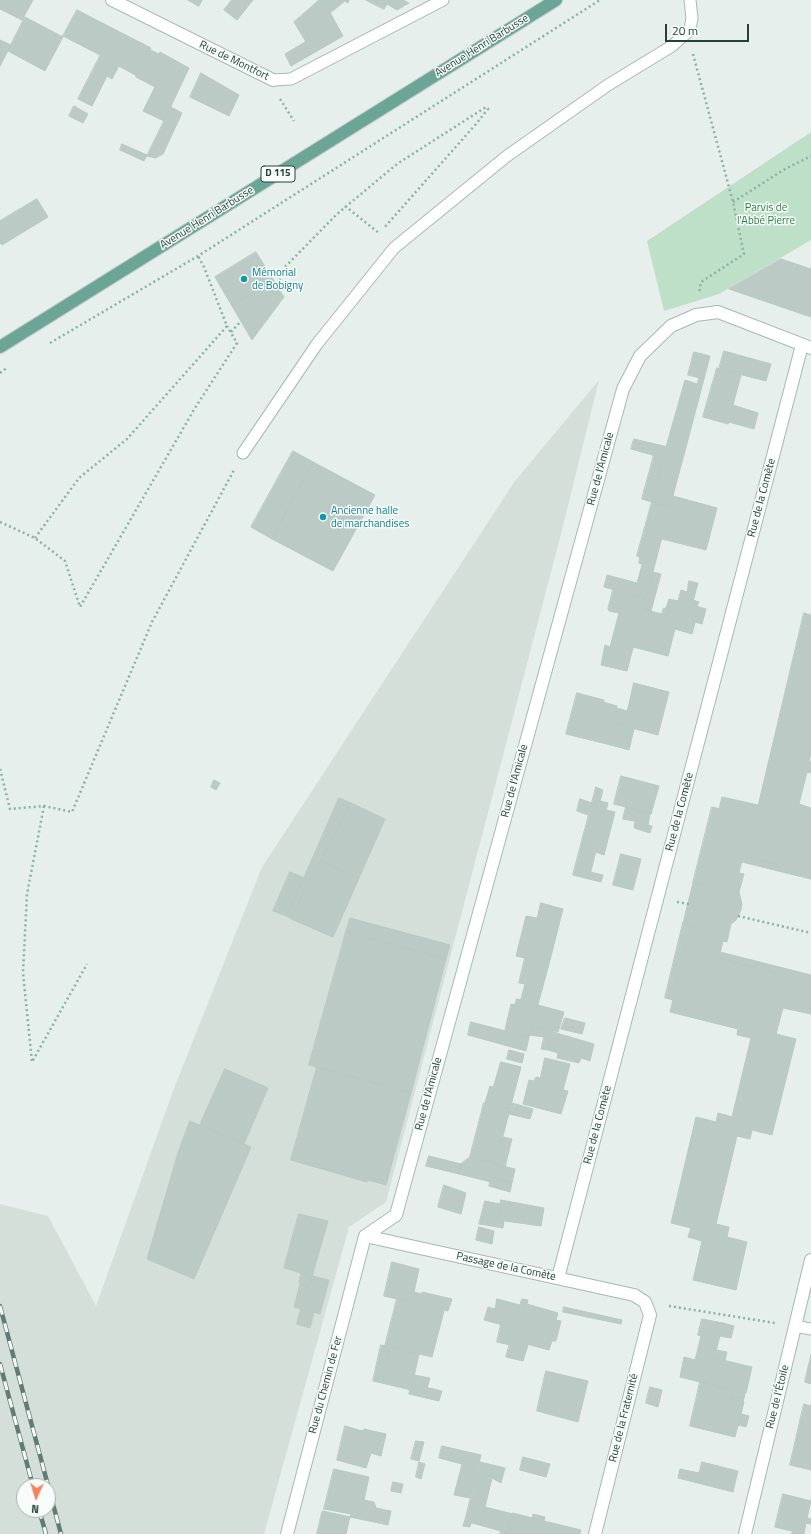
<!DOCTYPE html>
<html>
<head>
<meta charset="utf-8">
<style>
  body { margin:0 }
  #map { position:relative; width:811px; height:1534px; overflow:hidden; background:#e6efeb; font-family:"Titillium Web",sans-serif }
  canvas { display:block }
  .north { position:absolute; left:16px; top:1478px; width:40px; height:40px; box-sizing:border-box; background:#f7fbf9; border:1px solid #a3b1ad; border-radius:50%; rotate:184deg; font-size:11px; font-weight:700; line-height:16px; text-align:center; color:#24423a }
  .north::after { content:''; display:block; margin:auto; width:14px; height:18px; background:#f4845f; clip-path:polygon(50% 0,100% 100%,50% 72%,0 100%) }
  .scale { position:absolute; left:665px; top:24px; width:84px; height:18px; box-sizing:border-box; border:2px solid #24423a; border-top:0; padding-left:5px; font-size:12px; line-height:14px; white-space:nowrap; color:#24423a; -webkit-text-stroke:3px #f7fbf9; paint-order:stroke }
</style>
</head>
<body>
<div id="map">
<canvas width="811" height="1534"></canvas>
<div class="north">N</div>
<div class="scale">20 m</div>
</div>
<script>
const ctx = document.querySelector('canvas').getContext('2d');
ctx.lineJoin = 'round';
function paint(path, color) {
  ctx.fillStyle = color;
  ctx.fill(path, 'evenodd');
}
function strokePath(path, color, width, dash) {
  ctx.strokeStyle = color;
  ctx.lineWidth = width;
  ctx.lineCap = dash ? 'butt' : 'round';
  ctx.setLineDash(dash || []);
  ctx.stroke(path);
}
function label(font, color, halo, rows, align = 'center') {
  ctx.font = font + ' "Titillium Web",sans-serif';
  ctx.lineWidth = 3;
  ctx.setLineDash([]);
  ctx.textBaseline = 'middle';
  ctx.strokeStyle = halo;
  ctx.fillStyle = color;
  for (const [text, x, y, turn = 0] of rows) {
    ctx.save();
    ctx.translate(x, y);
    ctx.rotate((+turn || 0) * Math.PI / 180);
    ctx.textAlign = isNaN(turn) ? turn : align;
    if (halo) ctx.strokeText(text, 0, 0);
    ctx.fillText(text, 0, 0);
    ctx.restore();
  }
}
const built = new Path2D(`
  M599 380 561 534 386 1202 349 1227 264 1534H0V1204L48 1216 96 1306 173 1091 262 867 515 481ZM24 1486H48V1510H24Z`);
const green = new Path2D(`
  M811 132V240L719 294 664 311 647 241Z`);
const building = new Path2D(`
  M0 0H33L22 20 0 9Z
  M188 0H202L199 6Z
  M232 0H253L237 20 224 10Z
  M319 0H323L343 36 291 66 285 54 310 39 299 18Z
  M323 0H349L348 3 345 1 330 13Z
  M366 0H403L409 3 397 10 387 4 384 9Z
  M77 10 114 29 100 55 63 36Z
  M25 17 63 37 45 71 8 51Z
  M299 18 310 39 306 42 294 22Z
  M114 29 151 48 137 76 119 66 112 79 107 76 92 106 78 99Z
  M0 40 11 45 0 66Z
  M150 50 159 54 160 52 189 68 164 121 143 111 155 87 136 77Z
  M201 73 239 95 229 116 190 97Z
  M74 106 88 114 83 123 69 116Z
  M171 107 182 113 163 154 155 158 147 156Z
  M122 144 147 155 144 161 120 150Z
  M37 199 48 217 2 245 0 243V221Z
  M256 252 274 281 232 306 215 277Z
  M781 259 811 269V317L729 289Z
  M274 281 284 297 252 340 232 306Z
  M724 351 771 364 766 381 719 369Z
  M694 352 710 356 704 379 688 375Z
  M717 368 741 375 733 405 758 413 754 429 729 422 728 424 703 417Z
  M699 378 704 379 685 451 666 447 685 380 697 384Z
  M634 439 685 451 670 507 652 502 663 458 631 449Z
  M293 451 313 462 272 539 251 527Z
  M654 455 663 458 652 502 642 499Z
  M313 462 375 495 333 571 272 539Z
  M673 496 717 508 706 550 662 539Z
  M652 502 670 507 646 598 604 587 607 575 637 583 644 558 637 556Z
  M640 557 644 558 642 564 639 563Z
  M653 572 661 574 651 611 643 609Z
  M689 581 698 583 692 605 706 609 702 624 668 615 669 609 666 608 669 599 678 601 681 590 687 592Z
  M613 590 646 598 627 671 601 665 605 645 610 647 619 613 609 611 608 609Z
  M693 600 699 602 697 606 692 605Z
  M664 608 669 609 668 616 662 614Z
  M643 609 695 623 692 634 675 629 668 656 633 647Z
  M804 613 811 615V753L809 761 811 762V773L807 772 799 804 811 808V879L778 871 779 865 743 856 739 873 744 874 739 892 742 904 741 910 736 920 731 924 727 942 723 941 719 958 755 968 757 963 769 967 768 971 811 981V1014L783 1008 776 1034 796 1039 772 1135 752 1130 750 1139 737 1136 716 1224 729 1227 727 1237 747 1242 736 1290 693 1280 702 1241 688 1237 691 1228 671 1223 696 1117 716 1122 718 1113 732 1117 751 1038 737 1035 738 1029 670 1012 691 925 683 923 693 883 701 885 722 797 758 805Z
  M634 683 669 692 658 735 613 723 617 708 627 711Z
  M577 693 604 700 603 702 617 706 607 744 566 734Z
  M613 723 634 729 629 750 607 744Z
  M621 776 659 786 651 814 614 804Z
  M214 780 220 783 216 790 211 787Z
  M596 787 603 790 600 801 593 799Z
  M339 798 351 803 291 918 287 917Z
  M580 799 592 803 588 815 577 811Z
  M593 799 608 803 589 879 573 875Z
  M351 803 385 819 359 878 321 861Z
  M626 807 650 814 648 825 652 826 650 833 634 828 635 821 623 819Z
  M712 807 720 809 701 885 693 883Z
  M606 810 615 812 604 855 595 852Z
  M621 854 641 859 633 890 613 885Z
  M743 856 779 865 778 871 742 862Z
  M321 861 359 878 333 937 291 919Z
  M290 872 304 878 287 916 273 911Z
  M590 872 603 875 601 882 589 879Z
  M541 903 563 909 549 964 516 956 526 916 537 918Z
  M350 918 450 945 446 959 346 932Z
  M683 923 691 925 673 1000 665 998Z
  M346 932 446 959 411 1093 309 1065Z
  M720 952 811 975V981L768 971 769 967 757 963 755 968 719 958Z
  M525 958 549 964 529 1037 505 1030 511 1004 519 1006 525 984 519 983Z
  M517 999 521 1000 519 1006 515 1005Z
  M538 1005 564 1012 558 1032 532 1025Z
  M565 1018 585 1023 582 1034 561 1029Z
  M471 1022 529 1037 526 1051 468 1035Z
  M532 1025 553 1031 548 1050 541 1049 544 1037 530 1035Z
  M553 1032 594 1044 590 1061 581 1058 579 1063 557 1058 558 1053 548 1050Z
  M509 1050 524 1054 522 1063 507 1059Z
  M545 1058 570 1064 563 1090 568 1091 561 1114 523 1104 529 1080 534 1081 536 1077 540 1078Z
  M501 1062 521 1067 510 1109 485 1103 490 1086 493 1087Z
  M317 1067 411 1093 386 1185 368 1180 367 1182 291 1160Z
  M225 1069 268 1088 244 1144 200 1125Z
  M484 1103 510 1109 496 1163 470 1157Z
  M512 1103 533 1109 530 1119 509 1114Z
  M190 1121 251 1147 194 1279 147 1259 178 1153Z
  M503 1137 512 1139 505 1167 495 1164Z
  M429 1156 461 1164 459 1174 426 1166Z
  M470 1157 496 1163 491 1182 459 1174 461 1164Z
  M495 1164 515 1169 512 1183 492 1177Z
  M492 1177 512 1183 510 1192 489 1186Z
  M444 1185 466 1193 461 1214 438 1207Z
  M501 1200 544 1208 541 1226 498 1220Z
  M485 1201 500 1204 498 1220 481 1217Z
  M299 1214 328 1221 309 1287 299 1283 301 1273 284 1268Z
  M481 1217 488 1218 486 1225 479 1224Z
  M488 1218 504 1221 503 1228 486 1225Z
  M479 1227 494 1231 492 1244 476 1240Z
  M392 1262 419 1269 414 1292 422 1294V1292L452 1299 448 1311 384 1296Z
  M312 1276 329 1280 320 1314 294 1307 300 1284 309 1287Z
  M397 1299 444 1311 432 1357 385 1346Z
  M497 1299 520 1305 514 1328 484 1320 488 1307 495 1309Z
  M522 1299 528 1300 527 1304 558 1313 556 1320 561 1321 556 1341H552L549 1350 511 1340Z
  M564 1307 622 1320 621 1324 563 1312Z
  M301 1309 314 1312 310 1328 297 1324Z
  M702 1319 723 1323 708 1384 680 1377 684 1357 695 1360 701 1336 698 1335Z
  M723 1323 734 1326 731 1338 720 1336Z
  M501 1324 514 1328 510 1345 497 1342Z
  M511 1340 528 1345 523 1361 506 1357Z
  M381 1345 390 1347 382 1383 373 1381Z
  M390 1347 419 1354 411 1390 382 1383Z
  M716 1350 727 1352 725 1361 714 1358Z
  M811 1355V1384L805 1382Z
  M714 1358 752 1367 746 1393 708 1384Z
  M546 1371 588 1381 578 1422 537 1411Z
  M414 1375 430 1378 427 1388 412 1384Z
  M700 1382 745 1393 744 1398 733 1395 732 1399 744 1402 735 1437 690 1426Z
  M412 1384 442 1391 439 1401 409 1394Z
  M650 1387 662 1390 658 1407 646 1403Z
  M733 1395 744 1398 743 1402 732 1399Z
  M804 1404 811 1406V1470L790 1465Z
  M741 1414 749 1416 746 1427 738 1425Z
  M345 1426 362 1431 364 1429 386 1434 381 1456 371 1453 366 1468 337 1460Z
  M416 1441 424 1442 419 1461 411 1459Z
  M442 1446 481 1455 470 1498 454 1495 462 1464 439 1458Z
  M523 1457 550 1464 546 1477 520 1470Z
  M419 1462 425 1464 421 1479 416 1477Z
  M480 1462 505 1468 501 1483 492 1478 485 1507 513 1514 508 1533 465 1521Z
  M702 1462 738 1471 733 1492 678 1478 680 1469 699 1473Z
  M334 1469 369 1477 364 1500 374 1502 376 1508 391 1511 388 1525 350 1517 351 1514 324 1509Z
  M393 1482 403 1484 401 1493 391 1491Z
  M783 1494 811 1501 807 1518 811 1519V1524L806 1523 804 1534 775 1527Z
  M323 1511 350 1517 349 1521 322 1513Z
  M322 1513 349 1521 346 1534H317Z
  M513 1513 532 1518 533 1514 545 1517 544 1521 581 1530 580 1534H513L508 1533Z
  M465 1521 471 1523 470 1527 463 1526Z
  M501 1531 508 1533 512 1534H500Z
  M793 1531 804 1534H792Z`);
const path = new Path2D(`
  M693 54 733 202 744 254 701 282 699 294
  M280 99 294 121
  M733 202 785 169 811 156
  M345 206 379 233
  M276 284 280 280 283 269 337 214 397 164 486 107 488 109 476 124 384 228
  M231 332 241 321
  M50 343 198 256 600 0
  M0 373 8 367
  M0 522 35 538 65 561 80 607 195 408 237 343 227 326
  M35 538 79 478 127 439 227 326 204 267 198 256
  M0 769 10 809 44 806 72 812 152 622 234 470
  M44 806 27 894 23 973 32 1062 87 964
  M677 902 689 904
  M738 916 811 933
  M669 1306 775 1323`);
const service = new Path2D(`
  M273 80 291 79 443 0
  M243 453 317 344 394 248 507 156 608 85 672 46 690 30 692 18 690 0
  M795 1326 811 1329`);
const minor = new Path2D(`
  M112 0 273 80
  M365 1236 396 1215 623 389 640 356 671 326 696 315 718 312 811 348
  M365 1236 634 1295 645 1302 650 1315 595 1534
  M558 1278 802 345
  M287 1534 365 1236
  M745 1534 811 1260`);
const primary = new Path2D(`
  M0 347 556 0`);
const rail = new Path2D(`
  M0 1306 61 1534
  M0 1364 33 1486
  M39 1510 46 1534`);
const markers = [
  [244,279,4,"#0f9aa8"],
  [323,517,4,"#0f9aa8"]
];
const shields = [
  [278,174,34]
];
const shieldNames = [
  ["D 115",278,174]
];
const streetNames = [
  ["Avenue Henri Barbusse",482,46,-32],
  ["Rue de Montfort",234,61,26],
  ["Avenue Henri Barbusse",207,218,-32],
  ["Rue de l'Amicale",601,469,-75],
  ["Rue de la Comète",762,498,-75],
  ["Rue de l'Amicale",515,781,-75],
  ["Rue de la Comète",680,812,-75],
  ["Rue de l'Amicale",429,1094,-75],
  ["Rue de la Comète",598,1125,-75],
  ["Passage de la Comète",506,1267,12],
  ["Rue du Chemin de Fer",326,1385,-75],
  ["Rue de l'Étoile",778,1397,-76],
  ["Rue de la Fraternité",624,1418,-76]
];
const parkNames = [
  ["Parvis de",766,208],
  ["l'Abbé Pierre",766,221]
];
const cultureNames = [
  ["Mémorial",252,273],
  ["de Bobigny",252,286],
  ["Ancienne halle",331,511],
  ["de marchandises",331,524]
];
paint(built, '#d4dfda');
paint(green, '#bfe0c8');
paint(building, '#bbcac4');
strokePath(building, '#b8c9c2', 1);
strokePath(service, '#a8b8b2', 13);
strokePath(minor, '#a8b8b2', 14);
strokePath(primary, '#c2cac8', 14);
strokePath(path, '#86b3a5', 2.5, [2, 3]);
strokePath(service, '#fff', 11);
strokePath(minor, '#fff', 12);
strokePath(primary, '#6aa596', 12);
strokePath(rail, '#5f7d75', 4.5);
strokePath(rail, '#f7fbf9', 3, [9]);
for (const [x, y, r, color] of markers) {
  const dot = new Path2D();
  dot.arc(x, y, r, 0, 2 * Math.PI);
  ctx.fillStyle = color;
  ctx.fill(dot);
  strokePath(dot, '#f7fbf9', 1.5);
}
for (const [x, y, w] of shields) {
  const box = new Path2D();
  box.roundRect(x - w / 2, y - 8, w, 16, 3);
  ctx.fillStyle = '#f7fbf9';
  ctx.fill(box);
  strokePath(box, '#24423a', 1);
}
label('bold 10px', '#24423a', null, shieldNames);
label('11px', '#24423a', '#f7fbf9', streetNames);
label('11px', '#2d7a4b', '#f7fbf9', parkNames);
label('11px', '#0d838f', '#f7fbf9', cultureNames, 'left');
</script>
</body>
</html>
